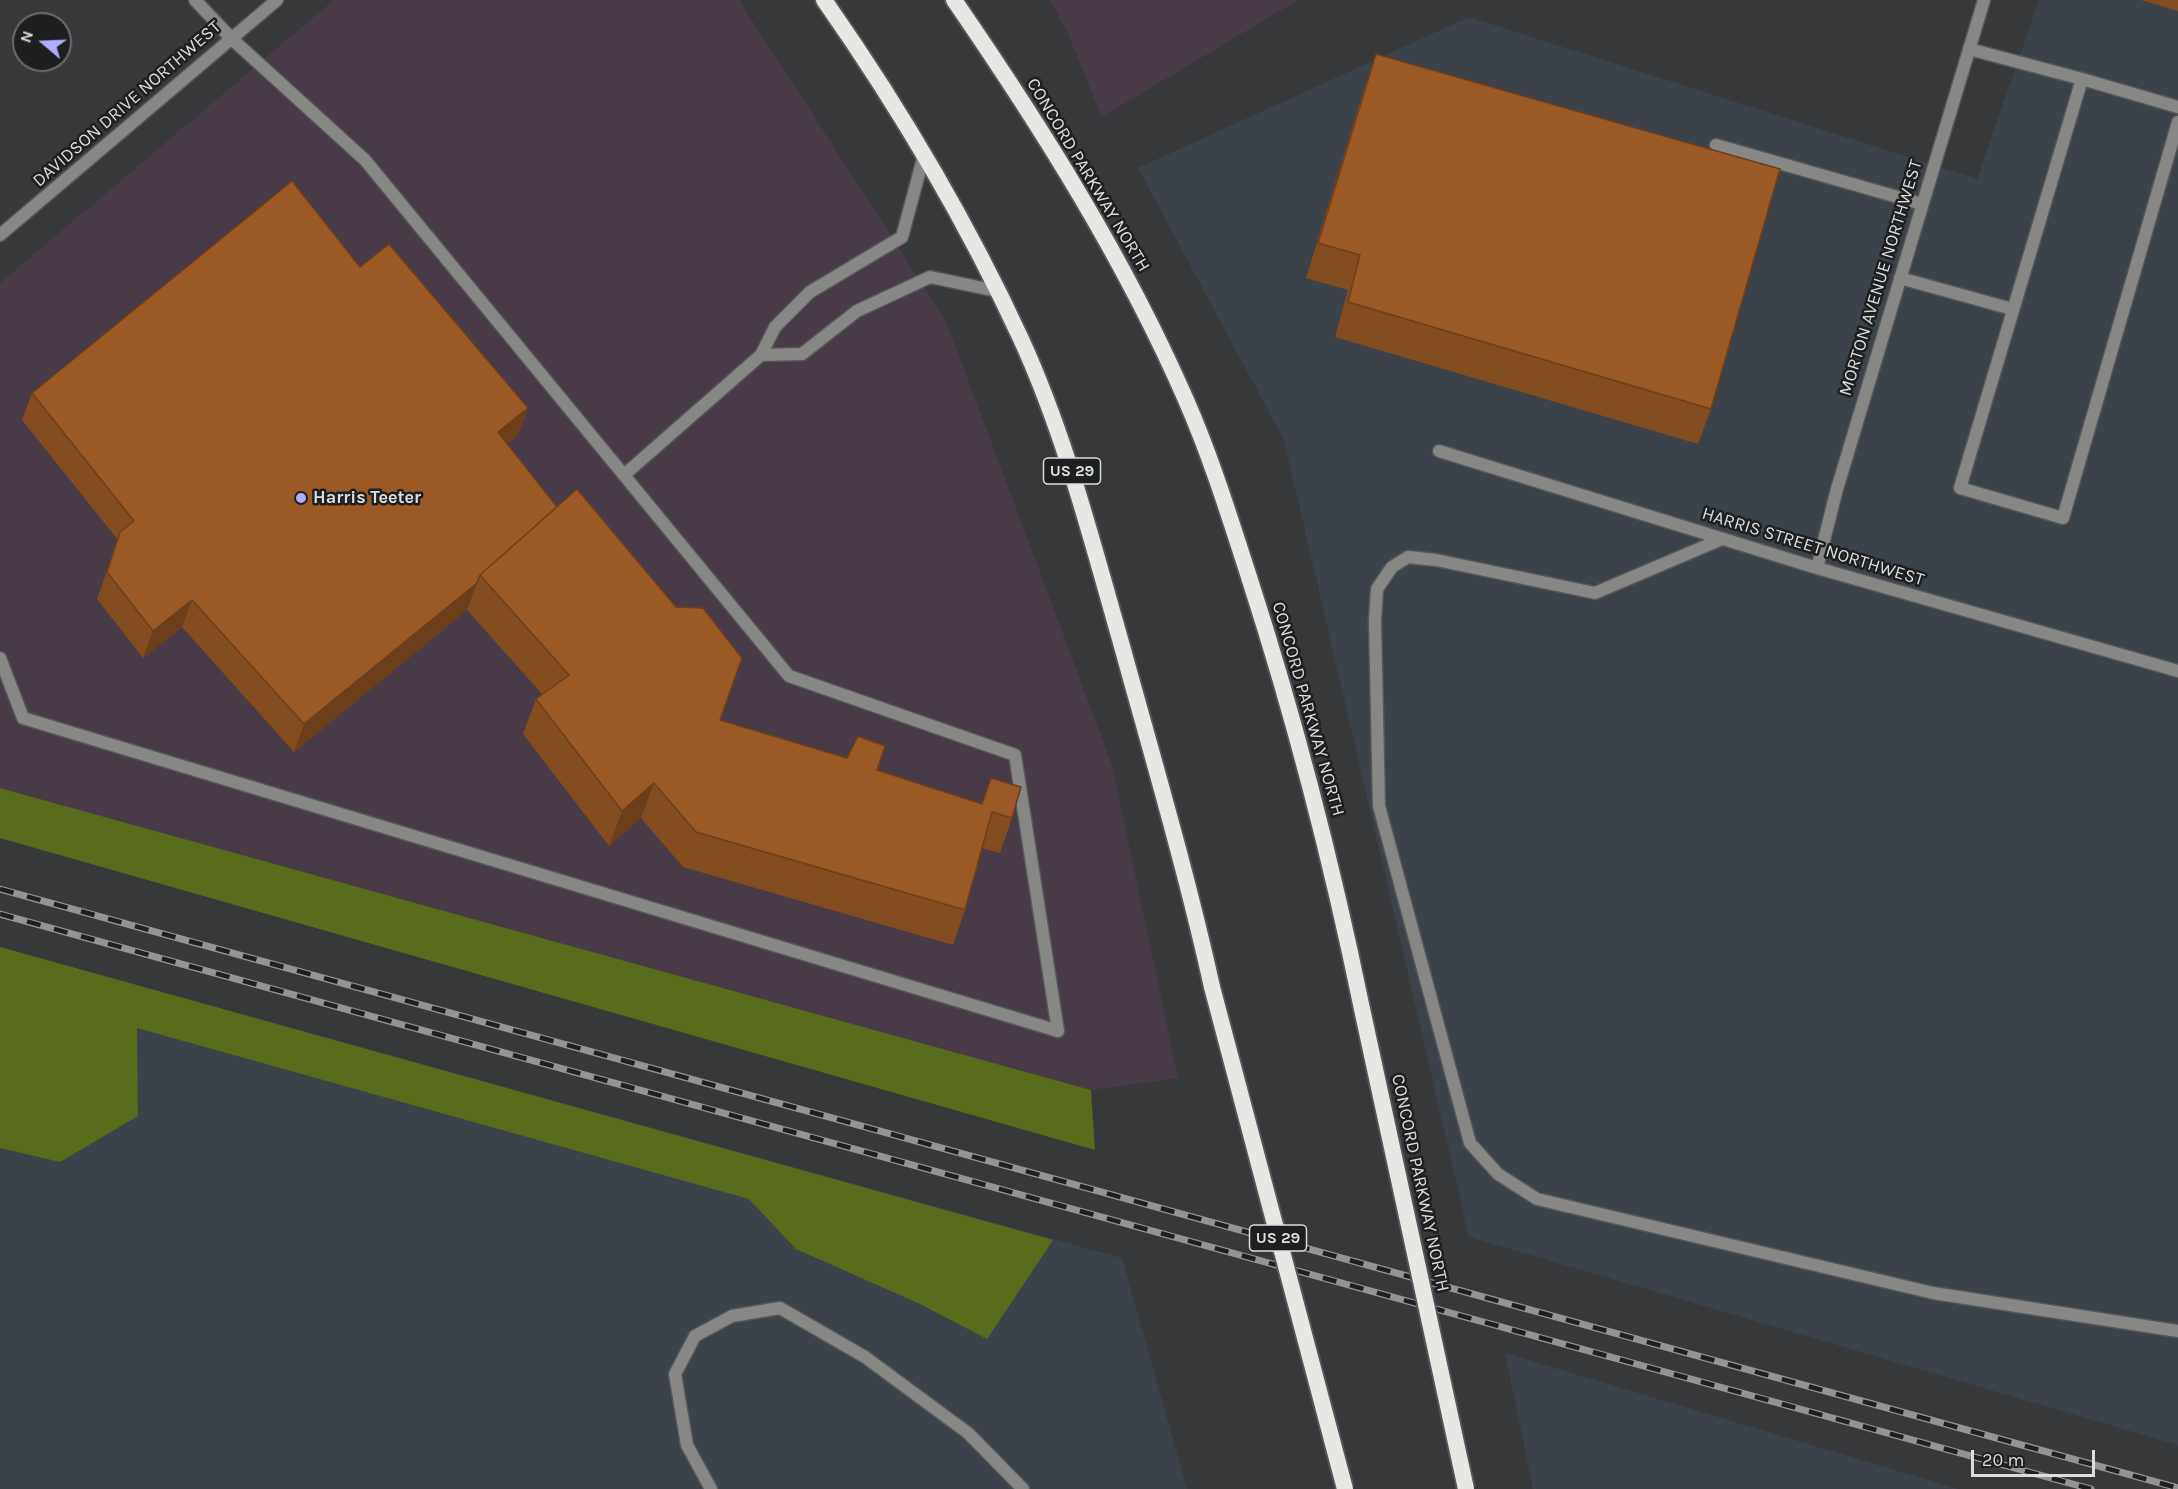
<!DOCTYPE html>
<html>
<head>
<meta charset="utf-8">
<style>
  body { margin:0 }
  #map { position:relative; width:2178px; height:1489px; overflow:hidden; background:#36383a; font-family:Karla,sans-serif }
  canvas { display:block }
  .north { position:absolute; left:12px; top:12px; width:60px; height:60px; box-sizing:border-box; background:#1e1f20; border:2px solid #6a6b6c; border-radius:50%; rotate:289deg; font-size:16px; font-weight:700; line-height:24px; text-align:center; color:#dcdddf }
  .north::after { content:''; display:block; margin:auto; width:21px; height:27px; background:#afaefa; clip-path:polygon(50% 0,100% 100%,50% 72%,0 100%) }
  .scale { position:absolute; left:1971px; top:1450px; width:124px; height:27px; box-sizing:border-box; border:3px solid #dcdddf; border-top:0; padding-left:8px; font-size:18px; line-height:21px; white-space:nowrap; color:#dcdddf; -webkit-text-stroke:4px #1e1f20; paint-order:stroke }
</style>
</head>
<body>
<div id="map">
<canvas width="2178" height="1489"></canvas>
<div class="north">N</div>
<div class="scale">20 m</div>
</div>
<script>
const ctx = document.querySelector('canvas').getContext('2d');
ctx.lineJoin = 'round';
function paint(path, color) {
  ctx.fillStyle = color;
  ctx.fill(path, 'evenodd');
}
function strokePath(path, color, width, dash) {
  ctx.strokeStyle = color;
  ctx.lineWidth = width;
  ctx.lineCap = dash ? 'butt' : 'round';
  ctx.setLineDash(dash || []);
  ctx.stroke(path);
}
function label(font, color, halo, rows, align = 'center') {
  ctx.font = font + ' Karla,sans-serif';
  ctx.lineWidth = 5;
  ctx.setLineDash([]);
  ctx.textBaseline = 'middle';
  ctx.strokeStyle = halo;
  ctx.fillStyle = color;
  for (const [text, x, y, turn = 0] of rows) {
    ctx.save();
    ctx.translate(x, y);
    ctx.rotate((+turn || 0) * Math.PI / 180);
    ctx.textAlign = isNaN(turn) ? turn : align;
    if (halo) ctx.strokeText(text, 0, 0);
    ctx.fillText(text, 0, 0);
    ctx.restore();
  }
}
const commercial = new Path2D(`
  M334 0H739L946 321 1112 765 1178 1078 1091 1090 0 788V283Z
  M1050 0H1298L1102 117 1067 32Z`);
const built = new Path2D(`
  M2039 0H2178V1445L1469 1237 1284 440 1138 168 1469 17 1977 179Z
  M0 947 1122 1258 1187 1489H0Z
  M1505 1353 1958 1489H1533Z`);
const forest = new Path2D(`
  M0 788 1091 1090 1095 1150 0 838Z
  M0 947 1053 1240 987 1339 920 1304 796 1249 749 1199 137 1028 138 1116 60 1162 0 1148Z`);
const service = new Path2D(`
  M1969 49 2082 79
  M2178 107 2082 79 1960 488 2063 518 2178 122
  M1716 145 1922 204
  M924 155 902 237 810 292 775 327 761 355 802 354 857 311 930 277 997 291
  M1900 278 2012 309
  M624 475 761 355
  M1722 539 1595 593 1436 560 1408 557 1392 567 1377 589 1375 621 1379 806 1470 1143 1498 1174 1537 1199 1933 1293 2178 1331
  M0 658 23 718 1058 1031 1015 755 789 676 365 160 232 39 195 0
  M711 1489 687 1445 675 1374 695 1336 732 1316 780 1308 865 1357 968 1433 1023 1489`);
const minor = new Path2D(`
  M0 235 277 0
  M1817 568 1837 489 1984 0`);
const tertiary = new Path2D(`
  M1439 451 1817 568 2178 671`);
const trunk = new Path2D(`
  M824 0C899 107 966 220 1021 339 1065 435 1091 538 1120 639 1152 755 1186 870 1212 987
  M954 0C1042 128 1124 258 1186 400 1211 457 1230 518 1249 577 1295 719 1332 863 1362 1009`);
const rail = new Path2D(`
  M0 889 2178 1488
  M0 914 2091 1489`);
const trunkBridge = new Path2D(`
  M1212 987 1345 1489
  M1362 1009 1466 1489`);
const wall = new Path2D(`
  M2141 0H2178V11Z
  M1376 54 1711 409 1698 444 1335 337 1348 290 1306 278 1364 89Z
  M360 267 528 408 518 435 507 444 720 720 982 804 991 778 1012 818 1000 853 982 848 965 910 953 945 683 867 641 818 609 846 523 734 536 699 542 694 467 610 294 752 182 627 143 658 97 599 118 540 22 420 32 393Z`);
const shadedWall = new Path2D(`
  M528 408 518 435 488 460 498 432Z
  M477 583 467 610 294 752 304 724Z
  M192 600 182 627 143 658 153 631Z
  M654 783 641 818 609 846 622 811Z`);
const building = new Path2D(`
  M1376 54 1780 169 1711 409 1348 302 1360 255 1318 243Z
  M292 181 360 267 389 244 528 408 498 432 557 507 480 575 477 583 304 724 192 600 153 631 107 572 120 532 134 521 32 393Z
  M577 489 676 607 703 608 742 658 720 720 847 758 858 736 885 746 877 770 982 804 991 778 1021 787 1012 818 992 812 965 910 696 832 654 783 622 811 536 699 569 675 480 575Z`);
const markers = [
  [301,498,6,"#afaefa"]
];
const shields = [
  [1072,471,57],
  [1278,1238,57]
];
const shieldNames = [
  ["US 29",1072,471],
  ["US 29",1278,1238]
];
const streetNames = [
  ["DAVIDSON DRIVE NORTHWEST",127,104,-41],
  ["CONCORD PARKWAY NORTH",1088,175,59],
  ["MORTON AVENUE NORTHWEST",1881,278,-73],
  ["HARRIS STREET NORTHWEST",1813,547,17],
  ["CONCORD PARKWAY NORTH",1308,709,74],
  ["CONCORD PARKWAY NORTH",1420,1183,78]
];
const poiNames = [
  ["Harris Teeter",313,498]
];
paint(commercial, '#493a47');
paint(built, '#3c4249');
paint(forest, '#586c1b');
strokePath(service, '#545658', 15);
strokePath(minor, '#545658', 15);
strokePath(tertiary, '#545658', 15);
strokePath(trunk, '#545658', 20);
strokePath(service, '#878886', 12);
strokePath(minor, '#878886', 12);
strokePath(tertiary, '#878886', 12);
strokePath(trunk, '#e6e8e4', 16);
strokePath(rail, '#939496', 7);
strokePath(rail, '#1e1f20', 4.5, [14]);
strokePath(trunkBridge, '#545658', 20, []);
strokePath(trunkBridge, '#e6e8e4', 16);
paint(wall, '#844d20');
paint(shadedWall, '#6c3e1a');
paint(building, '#9a5925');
strokePath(building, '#6c3e1a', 1.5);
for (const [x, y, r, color] of markers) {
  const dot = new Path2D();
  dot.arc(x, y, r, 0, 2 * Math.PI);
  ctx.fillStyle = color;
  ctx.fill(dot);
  strokePath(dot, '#1e1f20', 2);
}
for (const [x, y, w] of shields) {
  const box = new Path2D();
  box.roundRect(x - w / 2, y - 13, w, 26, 4.5);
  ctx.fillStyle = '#1e1f20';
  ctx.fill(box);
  strokePath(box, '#dcdddf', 1.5);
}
label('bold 16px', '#dcdddf', null, shieldNames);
label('18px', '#dcdddf', '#1e1f20', streetNames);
label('bold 18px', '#dcdddf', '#1e1f20', poiNames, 'left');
</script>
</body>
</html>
